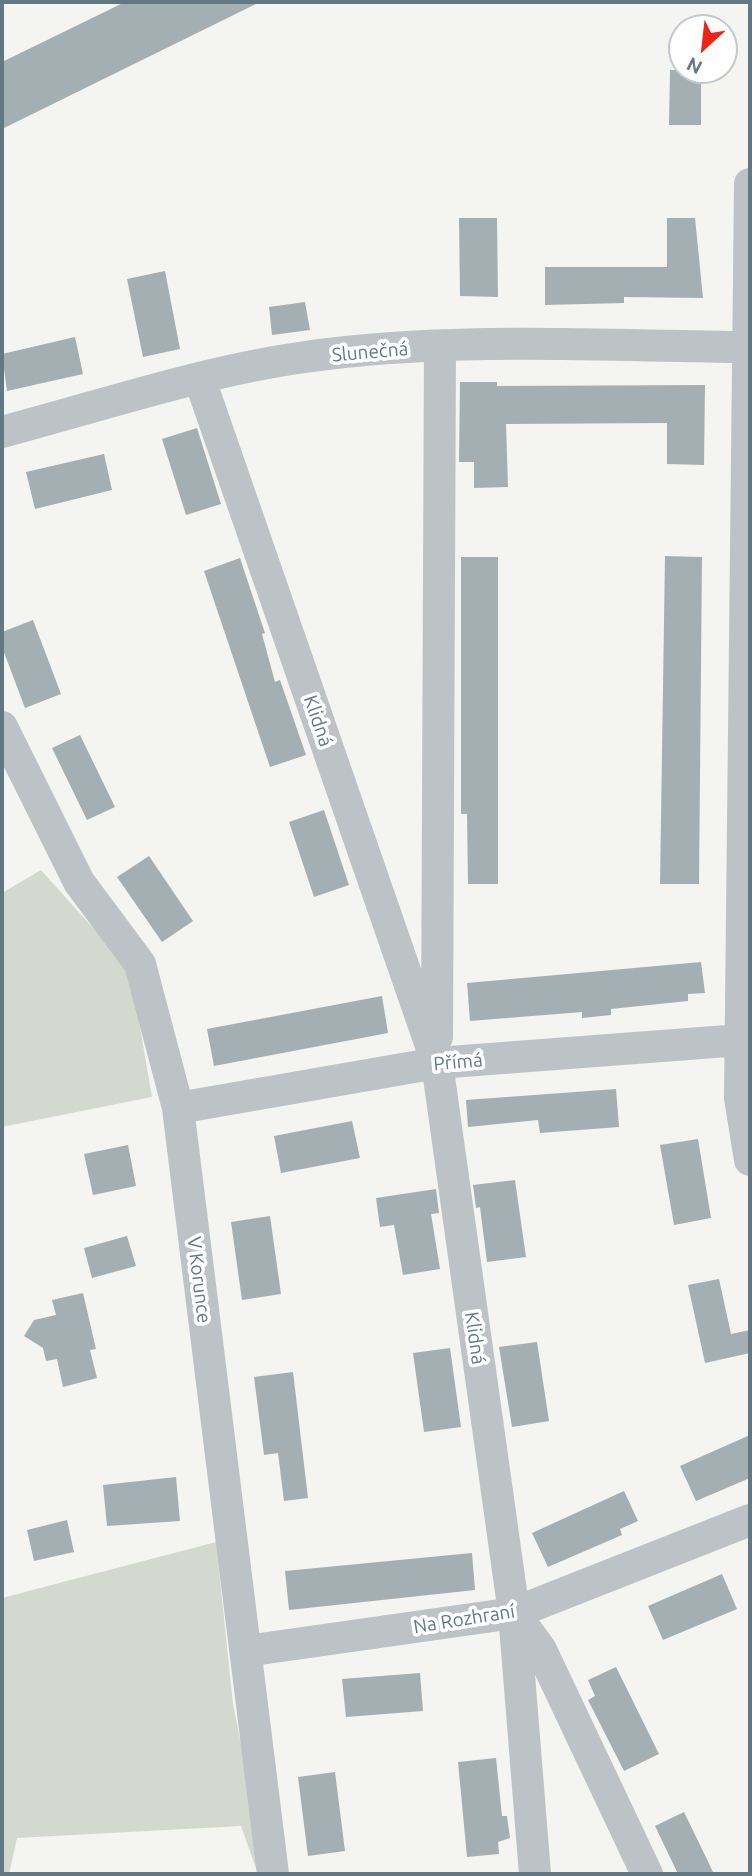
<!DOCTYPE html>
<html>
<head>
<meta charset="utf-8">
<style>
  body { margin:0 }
  #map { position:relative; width:752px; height:1876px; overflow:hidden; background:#f4f4f0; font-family:Ubuntu,sans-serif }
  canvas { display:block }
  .frame { position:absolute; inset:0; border:4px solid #627983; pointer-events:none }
  .north { position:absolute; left:668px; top:14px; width:70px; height:70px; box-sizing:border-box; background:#fff; border:2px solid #c0c9cd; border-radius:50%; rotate:207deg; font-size:19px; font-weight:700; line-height:28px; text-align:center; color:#627983 }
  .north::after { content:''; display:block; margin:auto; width:24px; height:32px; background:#eb2619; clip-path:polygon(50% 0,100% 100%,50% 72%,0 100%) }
</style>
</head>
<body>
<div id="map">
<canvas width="752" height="1876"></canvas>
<div class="frame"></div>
<div class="north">N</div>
</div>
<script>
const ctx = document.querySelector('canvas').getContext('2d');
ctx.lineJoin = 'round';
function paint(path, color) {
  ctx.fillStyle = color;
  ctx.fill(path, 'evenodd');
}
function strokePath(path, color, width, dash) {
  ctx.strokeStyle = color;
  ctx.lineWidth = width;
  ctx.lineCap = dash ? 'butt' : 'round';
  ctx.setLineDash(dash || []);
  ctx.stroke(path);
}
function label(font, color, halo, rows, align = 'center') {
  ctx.font = font + ' Ubuntu,sans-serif';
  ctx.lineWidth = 7;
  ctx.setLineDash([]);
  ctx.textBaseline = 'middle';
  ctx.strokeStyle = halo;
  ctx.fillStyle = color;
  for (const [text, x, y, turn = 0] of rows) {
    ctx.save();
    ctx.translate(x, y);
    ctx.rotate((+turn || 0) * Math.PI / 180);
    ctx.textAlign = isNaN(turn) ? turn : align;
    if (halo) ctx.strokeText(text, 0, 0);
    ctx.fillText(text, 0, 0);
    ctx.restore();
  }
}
const green = new Path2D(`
  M41 870 130 969 152 1097 2 1127V893Z
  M216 1542 233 1704 267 1874H258L241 1826 17 1838 9 1874H2V1598Z`);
const building = new Path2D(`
  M125 2H260L2 129V62Z
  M670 70H701V125H669Z
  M459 218H497L498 297 460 296Z
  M667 218H695L703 298 624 297V303L545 305V267H667Z
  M165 271 180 349 143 357 127 279Z
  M305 302 310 330 272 335 269 307Z
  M75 337 83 374 7 391 2 354Z
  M460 382H497V386L705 385 704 465 667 464V423L506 424 508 487 474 488V462H459Z
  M197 428 221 504 186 515 162 439Z
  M104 454 112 490 35 509 26 472Z
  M665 556 702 557 699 884H660Z
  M461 557H498V884H468L467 814H461Z
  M240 558 265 633 262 634 275 682 280 680 306 755 270 767 204 571Z
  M33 620 61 694 25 708 2 647V632Z
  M80 735 115 807 87 820 52 748Z
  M324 810 349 885 314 897 289 822Z
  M149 856 193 921 162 942 117 877Z
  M701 962 705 993 688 994V1001L611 1009V1015L582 1018V1012L470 1021 467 983Z
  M382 996 388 1033 214 1066 207 1029Z
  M616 1089 619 1127 540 1133 538 1120 468 1127 466 1100Z
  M352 1121 360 1158 281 1173 274 1136Z
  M698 1139 711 1218 674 1225 660 1145Z
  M128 1145 136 1186 93 1195 84 1154Z
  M515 1180 526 1257 487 1262 480 1207 476 1208 473 1185Z
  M436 1189 439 1213 431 1214 440 1269 403 1275 394 1225 380 1227 376 1198Z
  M270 1216 281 1294 242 1300 231 1222Z
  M127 1236 136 1266 92 1278 84 1248Z
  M719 1279 731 1334 750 1330V1353L705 1363 688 1285Z
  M83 1293 96 1349 90 1350 97 1378 63 1387 57 1359 46 1361 43 1348 24 1336 34 1320 56 1315 52 1300Z
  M537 1342 549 1421 512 1427 499 1347Z
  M450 1348 461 1427 424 1432 413 1353Z
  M293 1372 308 1498 284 1501 278 1453 264 1455 254 1377Z
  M750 1435V1478L696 1501 680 1466Z
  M176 1477 180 1521 107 1526 103 1485Z
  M624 1491 638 1521 620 1529 622 1535 548 1567 532 1533Z
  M67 1520 74 1552 34 1561 27 1530Z
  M472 1553 475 1590 289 1610 285 1571Z
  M722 1574 737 1609 663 1640 648 1606Z
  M616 1667 659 1754 624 1771 588 1700 595 1696 588 1680Z
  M420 1673 423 1711 346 1717 342 1679Z
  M496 1758 502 1816H507L510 1838 498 1842 499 1854 467 1857 458 1762Z
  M335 1772 345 1851 308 1856 298 1777Z
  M684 1812 701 1847 714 1874H678L655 1826Z`);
const minor = new Path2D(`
  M750 184 740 1098 750 1160
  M200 380 437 1063 514 1613 535 1874
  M2 432C100 406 204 371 305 357 450 336 602 346 748 347
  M2 727 79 882 140 964 178 1108 273 1874
  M437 1037 440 346
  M178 1108 437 1063 741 1040
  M514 1613 541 1650 647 1874
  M246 1651 514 1613 750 1520`);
const streetNames = [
  ["Slunečná",370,352,-5],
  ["Klidná",318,721,71],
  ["Přímá",458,1062,-5],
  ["V Korunce",199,1280,83],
  ["Klidná",475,1338,82],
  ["Na Rozhraní",464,1619,-9]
];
paint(green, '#d4d9cf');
paint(building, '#a4afb3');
strokePath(minor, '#bcc2c5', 32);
label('19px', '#627983', '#fff', streetNames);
</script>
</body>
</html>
